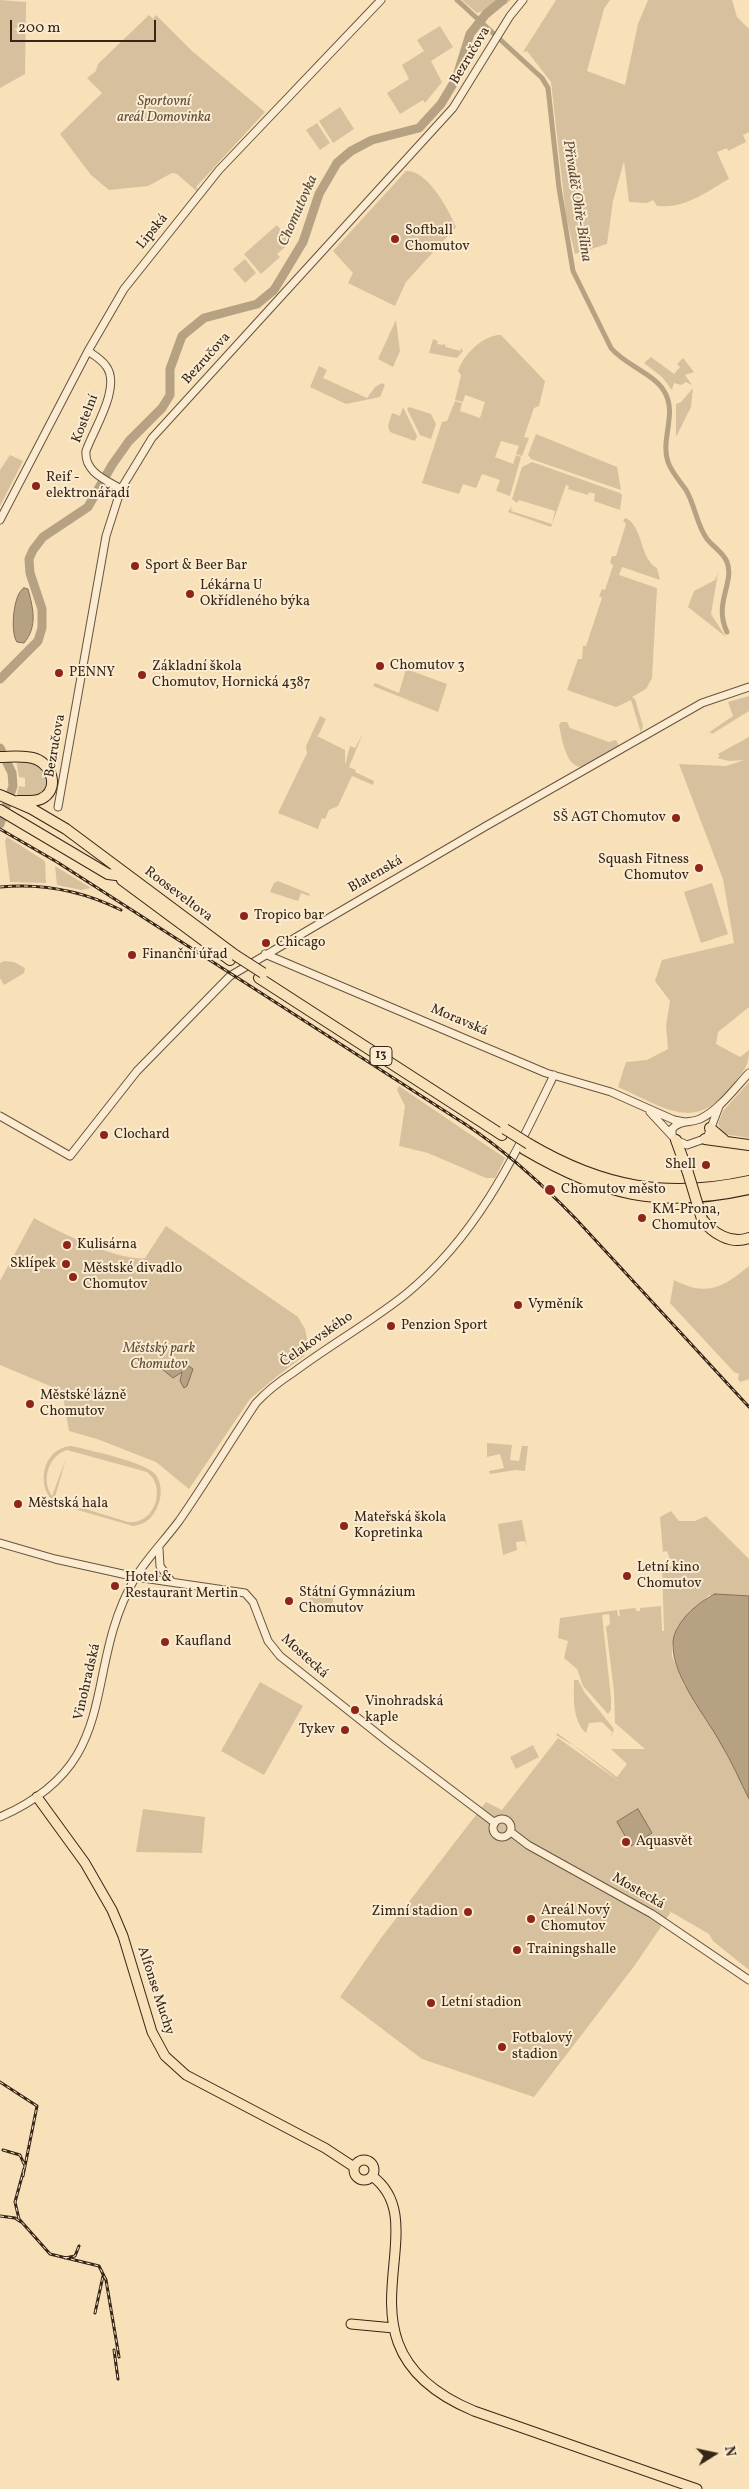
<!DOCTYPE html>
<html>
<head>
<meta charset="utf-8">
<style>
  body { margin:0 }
  #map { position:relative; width:749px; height:2489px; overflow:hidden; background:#f8e0b8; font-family:Vollkorn,serif }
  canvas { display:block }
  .north { position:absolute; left:689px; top:2429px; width:50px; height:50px; -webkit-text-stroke:4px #faebd1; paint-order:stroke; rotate:80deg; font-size:14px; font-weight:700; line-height:20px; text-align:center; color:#372618 }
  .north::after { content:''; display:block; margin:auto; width:18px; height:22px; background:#372618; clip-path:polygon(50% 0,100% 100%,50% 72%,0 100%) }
  .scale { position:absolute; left:10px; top:20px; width:146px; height:22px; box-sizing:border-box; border:2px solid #372618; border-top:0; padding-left:6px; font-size:15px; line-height:18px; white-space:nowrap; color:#372618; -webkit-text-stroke:4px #faebd1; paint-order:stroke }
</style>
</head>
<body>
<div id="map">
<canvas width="749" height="2489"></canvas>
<div class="north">N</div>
<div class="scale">200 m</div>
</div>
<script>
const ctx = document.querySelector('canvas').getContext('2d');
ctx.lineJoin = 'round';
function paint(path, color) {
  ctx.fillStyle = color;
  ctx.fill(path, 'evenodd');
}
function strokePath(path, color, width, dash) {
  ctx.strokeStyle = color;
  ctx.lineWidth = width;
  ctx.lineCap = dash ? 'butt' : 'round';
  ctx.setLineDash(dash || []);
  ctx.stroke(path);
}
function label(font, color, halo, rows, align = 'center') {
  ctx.font = font + ' Vollkorn,serif';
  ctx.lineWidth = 4;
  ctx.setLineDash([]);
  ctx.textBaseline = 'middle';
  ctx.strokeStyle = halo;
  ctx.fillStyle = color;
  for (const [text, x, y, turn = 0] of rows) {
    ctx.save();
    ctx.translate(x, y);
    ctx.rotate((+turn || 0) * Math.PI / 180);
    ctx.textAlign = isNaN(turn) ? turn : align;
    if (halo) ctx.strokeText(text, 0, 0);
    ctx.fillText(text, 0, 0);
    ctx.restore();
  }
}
const green = new Path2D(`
  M0 0 26 2 25 74 0 88Z
  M462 0H511L506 4 477 13Z
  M556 0H610L604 9 587 71 625 85 638 24 648 0H732L737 17 749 29V132L743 135 746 142 728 151 727 148 717 152 729 179C706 192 685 209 657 206L653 200 647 203 629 202 624 161 613 201 607 244 575 254 566 216 551 82 527 51 523 52Z
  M149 15 153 19 156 15 192 51 265 112 196 187 201 193 200 194 177 174 172 173 148 186 109 190 91 175 60 134 102 93 87 78 96 71 98 64Z
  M440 26 453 47 431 61 442 82 425 103 423 100 400 114 387 93 409 79 402 65 424 51 417 40Z
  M340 107 354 129 333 143 319 121Z
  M317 123 330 143 320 150 306 130Z
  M406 171C427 169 449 210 456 227L406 282 395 306 348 283 353 273 333 251Z
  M277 225 291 242 277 254 280 257 261 274 244 254Z
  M245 259 256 273 245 283 233 269Z
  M396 320 400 351 393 367 378 359Z
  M501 335 545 381 539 406 534 408 524 437 529 438 522 456 516 454 519 446 501 441 495 457 513 464 516 455 521 457 510 496 496 491 500 480 482 474 476 488 463 484 459 494 422 483 442 422 447 421 455 401 462 403 460 411 480 418 485 402 465 395 463 402 455 400 461 375 458 371C463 355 484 334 501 335Z
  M433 339 438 341 437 344 443 345 444 343 446 347 460 351 461 348 463 351 457 358 429 353Z
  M651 357 674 374 680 367 677 364 683 358 694 372 685 375 692 385 686 382 681 385 674 383 672 390 662 377 644 363Z
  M319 366 327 370 323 378 367 398 375 387 382 383 385 385 380 397 346 404 310 387Z
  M693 388 691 407 676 437V404L681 402Z
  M403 407 417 436 415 441 390 432 388 426 392 413 400 416Z
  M409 407 431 414 436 424 431 439 420 435 407 409Z
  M536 434 617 467 621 490 531 459 528 455Z
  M10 455 23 461 0 506V470Z
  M532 462 620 493 622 495 620 510 594 501 595 494 589 492 588 495 568 489 569 486 566 485 551 527 508 512 512 506 511 511 552 524 555 511 519 500 517 503 512 499 522 467Z
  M626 518C644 528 639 558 657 568L660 580 622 567 619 575 657 588 652 678 646 689 632 697 635 699 643 726 641 733 631 700 616 707 567 690 578 659H582L583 646H586L602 598 599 596 602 589 605 590 613 566 610 562 612 556H616L626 524 623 520Z
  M718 573 711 614 726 637 688 607 694 591 715 580Z
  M406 669 447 684 438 712 373 686 375 683 399 693Z
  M749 696V711L712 734 710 732 695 742 733 716 728 702Z
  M320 716 326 719 318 736 315 735 345 750V765L350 746 355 748 363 733 349 767 356 770 355 772 374 781 373 785 352 776 338 806 329 810 325 819 322 818 318 829 278 813 307 753 306 746Z
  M561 722H567L570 728 609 742 616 740 619 746C580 777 568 776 559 725Z
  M749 737V1007L718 1032 716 1044 740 1057 749 1050C749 1068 742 1073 731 1087 694 1134 662 1106 618 1087L626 1062 647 1060 668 1049 666 1026 670 1001 655 981 662 960 734 943 723 879 679 764 726 766 744 760 729 761 717 758 720 756 718 754Z
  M16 760C68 765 46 810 17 795L19 786 25 787V778L19 777Z
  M7 837 45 861 46 883 10 882 5 841Z
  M55 866 91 888 81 890 57 885Z
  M278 881 310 894 309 896 301 893 298 901 270 892 274 883Z
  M712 883 728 934 701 943 684 892Z
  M4 961 14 962 25 968 24 973 4 985 0 978V963Z
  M749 1082V1138L723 1134 718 1124 723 1111Z
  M399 1086 505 1158 495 1178H486L428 1153 399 1146 405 1106 397 1090Z
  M34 1218C59 1232 117 1261 145 1258L166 1226 298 1317 305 1329 308 1343 304 1356 276 1377 250 1399 189 1489 156 1462 97 1439 69 1431 62 1391 0 1365V1281Z
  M749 1266V1379L740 1382 738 1379 739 1374 734 1372 670 1303 674 1280C707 1297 722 1288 749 1266Z
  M487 1443 512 1445 510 1460 519 1461 522 1446H528L525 1471 515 1470 490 1474 489 1471 504 1468 500 1454 487 1457Z
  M71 1446C89 1450 146 1462 156 1475 162 1484 162 1496 158 1505 154 1517 145 1525 133 1526L57 1504C34 1489 42 1448 71 1446ZM67 1450 147 1472C167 1487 155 1525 128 1522L56 1500 53 1497H55L66 1459 52 1496C41 1481 48 1456 67 1450Z
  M671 1511 679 1521H695L706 1516 749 1559V1596L709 1595 677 1627 672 1646V1656L684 1685 700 1704 738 1772 749 1799V1970L713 1941 709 1934 671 1912 635 1965 534 2097 422 2059 340 1997 381 1938 486 1802 502 1810 558 1738 620 1782 573 1745 556 1735 557 1733 617 1777 627 1764 611 1749H645L615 1723 614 1691 606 1627 610 1624 609 1614 602 1615 611 1698V1710L608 1714 583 1686 577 1669 564 1658 568 1641 558 1638 560 1618 617 1610 618 1616H620L619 1610 635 1608 637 1611H640V1608L661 1606 662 1631H664L662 1563H664L666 1568 672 1566 667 1551 663 1552 660 1517Z
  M522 1520 527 1547 525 1541 516 1542 517 1550 503 1555 498 1524Z
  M310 1596 333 1598 332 1611 309 1609Z
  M574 1680H578L585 1693 614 1729 610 1738 613 1733 602 1722 589 1723 586 1733C572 1720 574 1698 574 1680Z
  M260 1682 303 1706 264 1775 221 1751Z
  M533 1745 539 1757 516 1769 510 1757Z
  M143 1809 205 1817 202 1853 136 1852Z`);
const water = new Path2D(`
  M24 588 28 589C33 608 38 626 24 643L17 642C10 633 13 593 24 588Z
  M184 1363 193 1369 187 1386 184 1388 180 1381 182 1372 173 1378 162 1369 170 1364Z
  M715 1594 749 1596V1799C740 1781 732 1762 721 1744 706 1716 673 1678 673 1645 672 1624 698 1602 715 1594Z
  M638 1809 652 1833 631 1846 617 1822Z`);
const canal = new Path2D(`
  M457 0 542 78 548 88 559 188 573 271 611 348C625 365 654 374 664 391 678 413 660 439 668 462 672 473 680 481 686 490 695 505 697 526 707 539 713 547 723 552 727 562 735 583 713 603 727 632`);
const river = new Path2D(`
  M0 679 38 641 42 628V609L30 573 29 559 33 550 43 537 88 507 112 465 129 441 162 408 170 395V369L182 336 204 318 257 304 274 290 303 242 319 194 337 163 351 151 372 140 419 128 441 104 456 79 470 34 486 14 503 0
  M0 748 12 773 13 786 0 824`);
const minor = new Path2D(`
  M88 351C94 355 102 360 106 366 122 387 93 430 86 451 84 472 106 480 121 489
  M0 520 88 351 124 289 219 170 381 0
  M58 807 106 536 121 489 152 438 453 108 510 16 523 0
  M265 954 546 1073 611 1092 674 1120 685 1122
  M650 1112 676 1140 687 1145 707 1138 720 1104
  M0 1116 70 1156 137 1071 230 976 486 826 702 703 749 687
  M672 1134V1129C679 1120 691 1123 700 1119 720 1109 734 1089 749 1073
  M0 1543 55 1559 136 1577 245 1593 253 1602 268 1641 280 1656 388 1742 495 1823
  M159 1549 160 1566 171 1581
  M0 1817C126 1762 80 1673 135 1578 147 1558 165 1540 179 1521 206 1482 230 1442 256 1403 267 1391 280 1381 294 1372 330 1345 371 1322 406 1294 478 1235 514 1157 554 1075
  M493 1828a9 9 0 1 1 18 0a9 9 0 1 1-18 0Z
  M511 1832 528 1845 652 1914 749 1980`);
const major = new Path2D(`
  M37 1797 85 1863 112 1910 123 1936 152 2032 165 2056 186 2075 325 2148 354 2167
  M354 2170a10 10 0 1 1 20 0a10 10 0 1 1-20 0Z
  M372 2176C442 2227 321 2347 474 2411L697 2489
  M351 2324 394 2328`);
const highway = new Path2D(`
  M0 757C11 757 25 755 36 759 52 765 60 790 41 799 34 802 25 801 18 801
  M0 795 32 809 66 829 235 955
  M0 810 108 874 116 875
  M122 880 230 960
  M259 978 502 1135
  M710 1128 724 1140
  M705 1139 749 1145
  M676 1140 688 1173
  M529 1144C602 1187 666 1199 749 1181
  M524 1149C602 1195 659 1209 749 1189
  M702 1219C712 1233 731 1245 749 1238`);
const rail = new Path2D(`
  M0 829 57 862 465 1124C506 1151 541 1183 575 1218L749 1407
  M0 887C42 883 83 891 121 910
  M0 2082 37 2106 23 2176
  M3 2150 20 2155 25 2166
  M24 2169 15 2202 19 2219 50 2254 99 2266 106 2280 119 2357
  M0 2216 15 2218 21 2222
  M65 2258 75 2256 79 2246
  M95 2313 103 2276
  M114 2350 118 2379`);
const highwayBridge = new Path2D(`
  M235 955 263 973
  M505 1129 529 1144
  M688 1173 702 1219`);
const markers = [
  [395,239,5,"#8f2418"],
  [36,486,5,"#8f2418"],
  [135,566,5,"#8f2418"],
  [190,594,5,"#8f2418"],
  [380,666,5,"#8f2418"],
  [59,673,5,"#8f2418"],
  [142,675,5,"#8f2418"],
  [676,818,5,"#8f2418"],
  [699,868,5,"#8f2418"],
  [244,916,5,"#8f2418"],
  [266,943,5,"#8f2418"],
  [132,955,5,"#8f2418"],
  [104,1135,5,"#8f2418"],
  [706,1165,5,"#8f2418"],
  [550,1190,6,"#8f2418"],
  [642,1218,5,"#8f2418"],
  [67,1245,5,"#8f2418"],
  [66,1264,5,"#8f2418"],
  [73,1277,5,"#8f2418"],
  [518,1305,5,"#8f2418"],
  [391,1326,5,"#8f2418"],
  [30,1404,5,"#8f2418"],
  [18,1504,5,"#8f2418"],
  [344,1526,5,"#8f2418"],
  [627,1576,5,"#8f2418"],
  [115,1586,5,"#8f2418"],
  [289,1601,5,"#8f2418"],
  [165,1642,5,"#8f2418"],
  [355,1710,5,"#8f2418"],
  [345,1730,5,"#8f2418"],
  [626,1842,5,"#8f2418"],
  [468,1912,5,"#8f2418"],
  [531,1919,5,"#8f2418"],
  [517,1950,5,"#8f2418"],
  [431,2003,5,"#8f2418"],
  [502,2047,5,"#8f2418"]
];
const shields = [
  [381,1056,22]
];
const shieldNames = [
  ["13",381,1056]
];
const streetNames = [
  ["Bezručova",471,56,-59],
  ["Lipská",153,232,-51],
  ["Bezručova",207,359,-48],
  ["Kostelní",86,419,-69],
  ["Bezručova",56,746,-80],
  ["Blatenská",376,875,-30],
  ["Rooseveltova",178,895,37],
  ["Moravská",459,1021,23],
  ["Čelakovského",317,1340,-35],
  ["Mostecká",304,1657,42],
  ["Vinohradská",88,1682,-77],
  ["Mostecká",638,1892,30],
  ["Alfonse Muchy",155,1991,72]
];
const parkNames = [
  ["Sportovní",164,102],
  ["areál Domovinka",164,118],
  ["Městský park",159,1349],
  ["Chomutov",159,1365]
];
const poiNames = [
  ["Softball",405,231],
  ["Chomutov",405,247],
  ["Reif -",46,478],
  ["elektronářadí",46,494],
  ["Sport & Beer Bar",145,566],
  ["Lékárna U",200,586],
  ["Okřídleného býka",200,602],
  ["Chomutov 3",390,666],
  ["Základní škola",152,667],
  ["Chomutov, Hornická 4387",152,683],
  ["PENNY",69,673],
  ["SŠ AGT Chomutov",666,818,"right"],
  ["Squash Fitness",689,860,"right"],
  ["Chomutov",689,876,"right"],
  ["Tropico bar",254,916],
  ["Chicago",276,943],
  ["Finanční úřad",142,955],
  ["Clochard",114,1135],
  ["Shell",696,1165,"right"],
  ["Chomutov město",561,1190],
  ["KM-Prona,",652,1210],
  ["Chomutov",652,1226],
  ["Kulisárna",77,1245],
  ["Sklípek",56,1264,"right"],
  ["Městské divadlo",83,1269],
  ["Chomutov",83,1285],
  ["Vyměník",528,1305],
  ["Penzion Sport",401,1326],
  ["Městské lázně",40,1396],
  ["Chomutov",40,1412],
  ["Městská hala",28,1504],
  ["Mateřská škola",354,1518],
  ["Kopretinka",354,1534],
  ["Letní kino",637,1568],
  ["Chomutov",637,1584],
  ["Hotel &",125,1578],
  ["Restaurant Mertin",125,1594],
  ["Státní Gymnázium",299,1593],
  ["Chomutov",299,1609],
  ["Kaufland",175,1642],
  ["Vinohradská",365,1702],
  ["kaple",365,1718],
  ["Tykev",335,1730,"right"],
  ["Aquasvět",636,1842],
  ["Areál Nový",541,1911],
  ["Chomutov",541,1927],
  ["Zimní stadion",458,1912,"right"],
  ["Trainingshalle",527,1950],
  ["Letní stadion",441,2003],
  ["Fotbalový",512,2039],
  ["stadion",512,2055]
];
const waterNames = [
  ["Přivaděč Ohře-Bílina",576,201,81],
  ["Chomutovka",299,211,-66]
];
paint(green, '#d7c09d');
paint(water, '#b6a182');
strokePath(water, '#837058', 1);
strokePath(canal, '#b6a182', 5);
strokePath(river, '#b6a182', 9);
strokePath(minor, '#675440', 9);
strokePath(major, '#372618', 11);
strokePath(highway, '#372618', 12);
strokePath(minor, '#faebd1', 7);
strokePath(major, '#f8e0b8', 9);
strokePath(highway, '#f8e0b8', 10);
strokePath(rail, '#372618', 3);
strokePath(rail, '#faebd1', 1, [4]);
strokePath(highwayBridge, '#372618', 12, []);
strokePath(highwayBridge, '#f8e0b8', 10);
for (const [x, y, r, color] of markers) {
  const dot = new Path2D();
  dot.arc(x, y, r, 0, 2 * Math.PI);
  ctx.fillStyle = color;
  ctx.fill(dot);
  strokePath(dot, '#faebd1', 2);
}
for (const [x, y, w] of shields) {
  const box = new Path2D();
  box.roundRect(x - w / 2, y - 9.5, w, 19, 4);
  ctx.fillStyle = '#faebd1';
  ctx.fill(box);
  strokePath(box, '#372618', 1);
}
label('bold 12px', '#372618', null, shieldNames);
label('14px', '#372618', '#faebd1', streetNames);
label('italic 14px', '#5f4c39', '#faebd1', parkNames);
label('14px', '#372618', '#faebd1', poiNames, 'left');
label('italic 15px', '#5d4b38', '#faebd1', waterNames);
</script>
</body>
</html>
